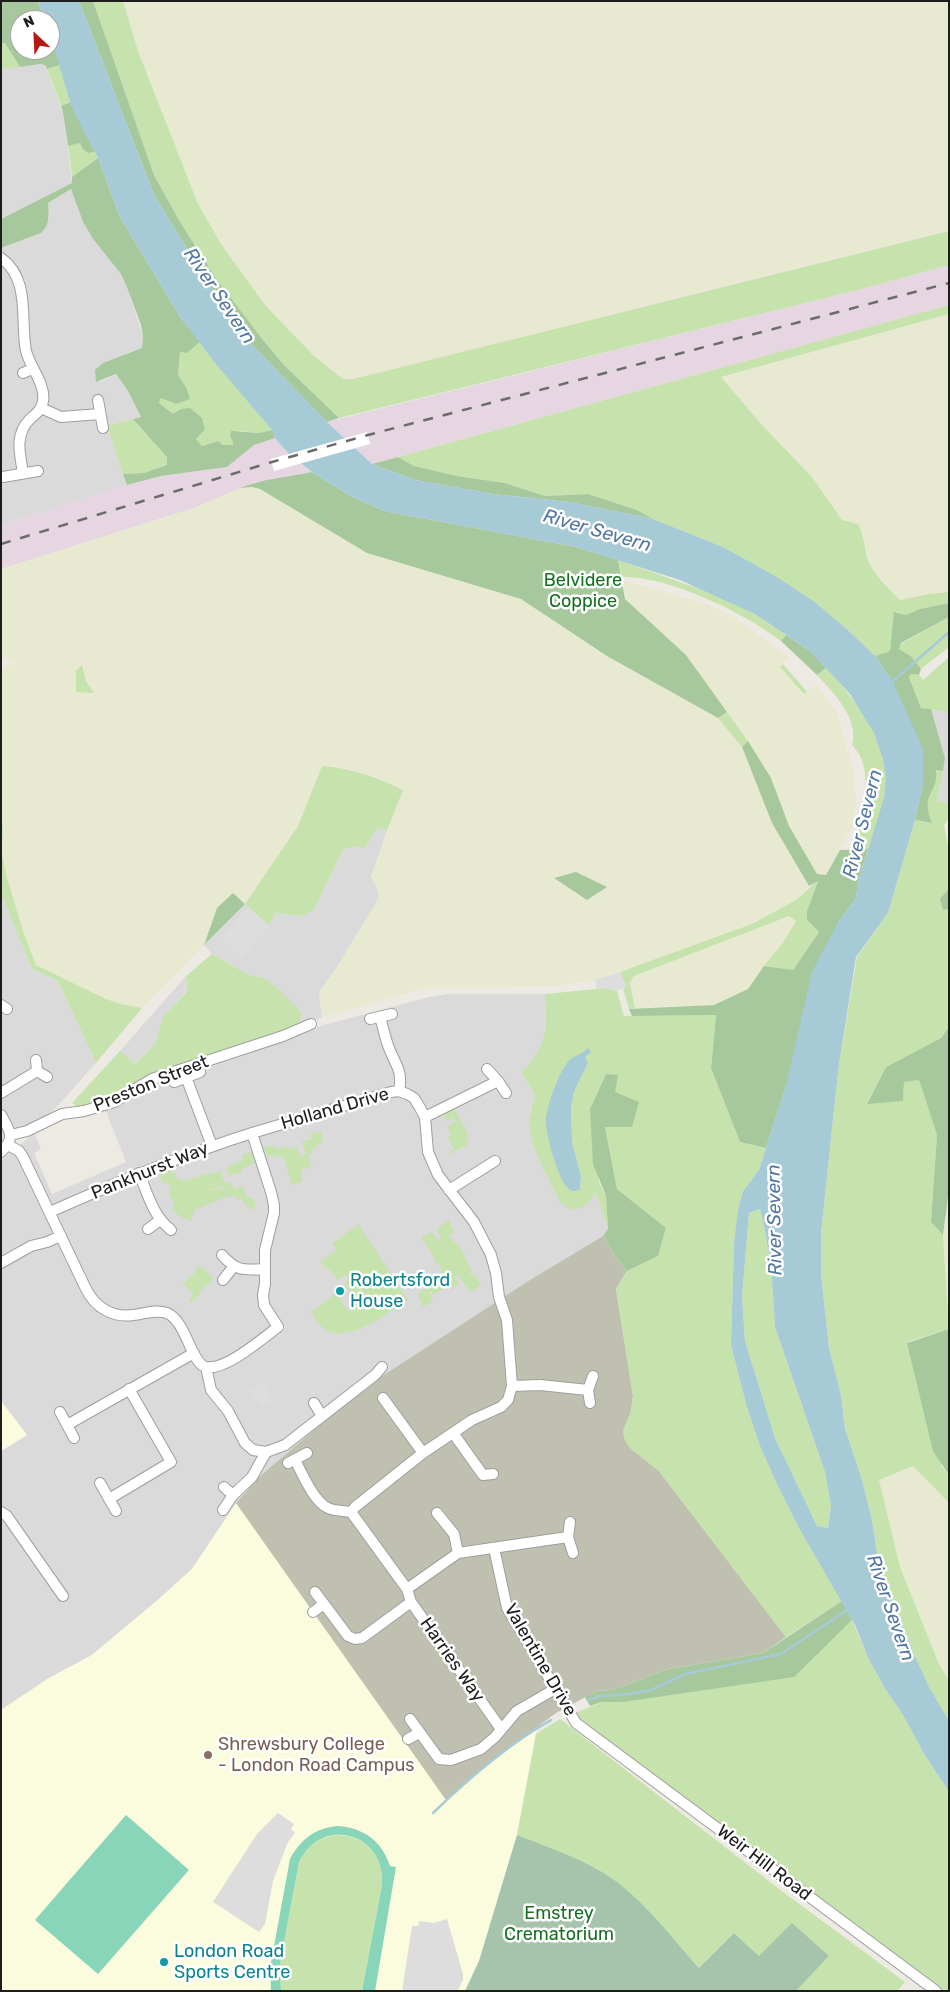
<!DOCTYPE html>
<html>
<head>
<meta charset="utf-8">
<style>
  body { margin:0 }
  #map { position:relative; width:950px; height:1992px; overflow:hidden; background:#edeae3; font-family:Rubik,sans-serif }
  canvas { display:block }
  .frame { position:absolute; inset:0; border:2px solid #1d1d1d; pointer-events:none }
  .north { position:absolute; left:10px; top:10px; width:50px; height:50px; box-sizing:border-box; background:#fff; border:1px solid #a5a5a5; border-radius:50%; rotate:335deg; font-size:14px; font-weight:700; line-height:20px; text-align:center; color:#1d1d1d }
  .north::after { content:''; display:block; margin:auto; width:18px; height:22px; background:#b61913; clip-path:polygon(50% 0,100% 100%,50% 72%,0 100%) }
</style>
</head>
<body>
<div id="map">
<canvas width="950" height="1992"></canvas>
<div class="frame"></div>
<div class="north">N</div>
</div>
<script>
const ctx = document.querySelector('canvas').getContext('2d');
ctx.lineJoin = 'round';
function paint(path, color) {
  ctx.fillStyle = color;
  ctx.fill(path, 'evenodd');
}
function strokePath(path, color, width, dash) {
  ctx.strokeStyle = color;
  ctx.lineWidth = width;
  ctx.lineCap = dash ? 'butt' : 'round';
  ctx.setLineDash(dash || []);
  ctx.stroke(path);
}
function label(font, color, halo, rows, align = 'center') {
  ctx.font = font + ' Rubik,sans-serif';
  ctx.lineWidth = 5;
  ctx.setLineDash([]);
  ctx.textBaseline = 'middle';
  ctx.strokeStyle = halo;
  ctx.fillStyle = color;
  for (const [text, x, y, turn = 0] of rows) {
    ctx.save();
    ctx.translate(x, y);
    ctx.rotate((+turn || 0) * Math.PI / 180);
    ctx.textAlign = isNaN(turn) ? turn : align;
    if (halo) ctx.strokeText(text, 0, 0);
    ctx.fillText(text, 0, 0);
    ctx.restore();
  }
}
const residential = new Path2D(`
  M40 64 45 65 63 113 72 183 1 219V69Z
  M71 189 83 222 93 239 121 274 126 285 143 336 142 348 103 363 100 382 116 374 128 391 141 417 107 425 127 485 1 525V248L41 233 47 224 49 217 48 203Z
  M931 709 949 712V803L937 801 945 758Z
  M378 827 387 831 371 877 377 888 379 898 337 967 319 992 322 1018 300 1025 264 978 249 975 212 954 204 945 245 904 269 926 275 913 302 916 314 910 343 849 358 846Z
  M1 893 32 969 58 981 96 1063 53 1111 1 1148Z
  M186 976 187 990 163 1017 155 1044 135 1064 120 1051Z
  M448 994H545V1025L544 1039 540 1050 533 1060 521 1072 535 1095 530 1113V1130L533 1143 559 1200 596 1191 608 1229 603 1236 530 1280 259 1477 236 1503 192 1569 160 1598 92 1655 49 1678 1 1710V1451L27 1435 1 1401V1161L34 1133 41 1149 34 1153 52 1194 126 1162 105 1109 121 1103 149 1087 186 1073 248 1054 324 1025 429 997Z`);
const industrial = new Path2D(`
  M949 265V305L372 464 327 422 854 291Z
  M275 438 289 454 271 459 274 470 300 463 312 472 278 480 254 482 197 507 1 569V525L127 485 161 476 227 467 254 445Z`);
const education = new Path2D(`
  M1 1401 27 1435 1 1451Z
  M236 1503 446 1800 472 1776 537 1728 517 1835 479 1961 465 1991H1V1710L49 1678 92 1655 160 1598 192 1569Z`);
const construction = new Path2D(`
  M603 1236 617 1259 627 1271 616 1289 633 1396 631 1412 623 1431 629 1447 659 1471 786 1637 763 1653 669 1669 612 1690 597 1691 556 1713 472 1776 446 1800 236 1503 259 1477 364 1388 530 1280Z`);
const farmland = new Path2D(`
  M123 1H949V231L353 379H343L313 355 265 305 221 244 198 204 138 51Z
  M949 314V592L929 594 900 600 891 591 869 562 863 532 858 524 842 520 812 477 762 425 721 377Z
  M252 487 260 489 367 553 521 599 607 656 718 718 742 747 772 823 809 886 796 900 752 924 655 960 595 980 555 986 424 988 322 1018 319 992 337 967 379 898 377 888 371 877 403 790 378 777 340 767 322 766 298 826 245 904 233 894 217 908 204 945 142 1008 121 1004 106 999 36 965 24 934 7 878 1 851 3 831 1 813V673L4 667 15 664 1 658V569L197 507 240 488ZM82 666 86 681 94 693 76 692Z
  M623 580 711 606 743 623 788 657 780 667 804 693 817 685 838 714 854 775 856 801 853 825 826 875H817L789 826 771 778 748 741 686 655 625 599Z
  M785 916H789L797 920 782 944 748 989 714 1005 635 1008 630 982 634 976Z
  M949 1189V1314L943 1235Z
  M913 1466 949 1503V1681L939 1664 900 1567 879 1480Z`);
const grass = new Path2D(`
  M93 1H123L138 51 198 204 221 244 265 305 313 355 343 379H353L949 231V265L854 291 339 418 284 365 263 340 217 281 180 222 154 175Z
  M5 42 20 67 1 69V43Z
  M60 65 71 102 61 106 47 69Z
  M80 143 88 153 95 152 98 158 72 177 68 146Z
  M949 305V314L721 377 762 425 812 477 842 520 858 524C865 536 864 550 869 562 876 576 889 590 900 600L929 594 949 592V603L920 609 906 615 895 612 890 651 875 656 850 632 815 602 775 577 723 547 653 519 637 510 588 494 545 496 505 483 457 476 414 466 398 457Z
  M200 342 272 430 259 433 239 431 233 445H223L218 441 202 446 196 439 181 409 173 414 159 403 161 398 176 404 186 387 178 375 180 352 187 353Z
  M133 419 167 456V465L144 473 123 474 107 425Z
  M618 560 711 593 755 614 786 635 781 641C744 613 669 576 622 577Z
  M949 617V647L921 669 912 657 899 649 901 644Z
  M949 657V712L921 708 909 676 911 674 919 675 923 680Z
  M783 664 807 692 804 694 780 667Z
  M82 665 86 681 94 693 76 692V671Z
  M826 668C854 698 884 735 886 778 887 801 876 827 868 849H853C862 821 877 769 852 745 860 720 833 692 817 675Z
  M727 712 748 741 742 747 718 718Z
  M322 766C351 768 377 777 403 790L387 831 378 827 364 848 358 846 343 849 314 910 302 916 275 913 269 926 245 904 298 826Z
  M936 770 943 771 937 801 949 803V818L944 825 949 852V889L940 898 943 910 949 909V1027L941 1038 886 1067 867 1103 903 1101 904 1082 919 1080 937 1135 931 1222 943 1235 949 1329 907 1342 942 1467 949 1475V1503L913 1466 879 1480 900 1567 939 1664 949 1681V1721L929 1687 914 1654 890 1594 877 1554 872 1520 862 1480 845 1429 841 1395 829 1348 821 1274V1234L833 1119 839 1064 857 957 888 913 915 820 931 823C930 819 927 815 926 811 923 797 938 784 936 770Z
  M1 813 3 831 1 851 7 878 24 934 36 965 106 999 121 1004 142 1008 96 1063 58 981 32 969 1 893Z
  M818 880 807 911V920L819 932 793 970 764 966 782 944 796 921 789 916 634 976 630 983 635 1008 629 1009 623 989 626 987 620 972 752 924 796 900Z
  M212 954 249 975 264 978 276 987 301 1012 300 1025 254 1042 148 1075 111 1099 79 1107 72 1103 120 1051 135 1064 155 1044 163 1017 187 991 186 976Z
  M606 988 617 991 624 1016 716 1015 711 1068 740 1142 766 1148 759 1170 743 1191 734 1243 731 1345 746 1404 760 1446 799 1528 842 1601 786 1637 659 1471 629 1447 624 1438 623 1431 631 1412 633 1396 616 1289 627 1271 658 1256 666 1228 617 1189 605 1126 622 1095 614 1092 606 1074 590 1109 599 1182 606 1196 608 1229 596 1192C589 1207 571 1218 559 1200 550 1180 533 1152 530 1131 528 1119 532 1107 535 1095L521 1072C549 1046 546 1030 545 994ZM580 1056 588 1063 574 1092 571 1107 572 1142 581 1176 580 1189 550 1103C557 1083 560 1068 580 1056Z
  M454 1108 469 1136 466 1138 469 1144 449 1154 448 1152 454 1149 448 1137 451 1135 447 1126 456 1121 454 1118 447 1121 443 1114Z
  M321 1131 323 1142 317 1144 318 1147 311 1149 312 1154 308 1155 310 1164 315 1165 300 1170 302 1178V1182L292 1185 284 1158 282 1159 281 1155 274 1158 273 1155 268 1156 263 1148 274 1145 276 1149 285 1146 287 1149 297 1146 300 1156 306 1154 302 1141 312 1139 310 1134Z
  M251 1152 255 1162 242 1169V1172L229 1176 226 1168 243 1159 242 1155Z
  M168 1168 173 1173H175L177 1179 181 1178 182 1181 220 1171 225 1184 231 1182 234 1189 243 1186 247 1198 253 1197 256 1207 249 1210 246 1204H244L241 1198 237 1200 236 1195 227 1198 222 1185 210 1190 211 1191 222 1187 226 1197 194 1210V1214L191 1216 192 1221 182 1218 172 1210 171 1209 175 1207 169 1192 171 1191 168 1183H163L158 1172Z
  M760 1209 766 1235 772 1279 775 1327 825 1472 831 1505 828 1528 817 1526 775 1438 745 1341 742 1297 749 1213Z
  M449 1220 454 1232 448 1236 460 1247 472 1272 469 1274 470 1276 475 1274 481 1285 470 1292 458 1275 455 1276 459 1284 450 1289 445 1282 443 1284 444 1288 433 1295 431 1291 429 1292 433 1301 423 1307 418 1294 431 1285 430 1282 437 1278 436 1276 442 1273 440 1271 442 1269 439 1263 436 1264 435 1262 436 1260 421 1237 432 1232 440 1242 442 1241 437 1229Z
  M358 1224 408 1300C387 1313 347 1346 323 1328 318 1324 314 1317 311 1312L335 1294 349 1311 353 1310 354 1307 348 1297 352 1294 344 1283 349 1279 346 1274 338 1280 327 1267 325 1268 320 1262 336 1250 332 1244Z
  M200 1265 214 1279 199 1292 200 1295 190 1302 189 1300 194 1294 183 1284 191 1275 196 1278 193 1274Z
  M852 1620 869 1660 886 1690 903 1715 923 1752 949 1792V1991H941L580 1719 576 1713 601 1702H623L825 1645Z
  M560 1719 779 1889 905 1982 897 1991H796L829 1956H759L734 1933 699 1968 646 1908 595 1868 517 1835 536 1734Z
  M338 1835C367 1836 384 1857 382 1885L362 1991H281L278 1978 279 1969 299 1862C307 1845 319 1837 338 1835Z`);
const forest = new Path2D(`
  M1 1H38L44 20H20V50H50V35L60 65 47 69 45 65 40 64 20 67 5 43H1Z
  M79 1H93L154 175 180 222 217 280 263 340 284 365 339 418 327 422 251 344 214 293 154 195Z
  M71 102 73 108 95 152 88 153 83 149 80 143 68 146 63 113 61 106Z
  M98 158 120 217 181 318 200 342 187 353 180 352 178 375 186 387 190 399 176 404 161 398 159 403 173 414 181 409 190 408 202 418 205 429 196 439 202 446 218 441 223 445H233V442L230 436 231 431 259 433 272 430 275 438 254 445 227 467 161 476 127 485 123 474 144 473 167 465V457L133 419 141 417 128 391 116 374 96 382 95 370 103 363 142 348 143 336 141 325 126 285 121 274 93 239 83 222 71 189 48 203C49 214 50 225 41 233L1 248V219L72 183V177Z
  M398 457 414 466 457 476 505 483 545 496 588 494 637 510 653 519 569 502 493 494 415 480 372 464Z
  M312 472 349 495 384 511 576 547 618 560 625 599 686 655 727 712 718 718 607 656 521 599 367 553 260 489 252 487 240 488C261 479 289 477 312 472Z
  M949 603V617L901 643 899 649 912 657 921 669 919 675 911 674 909 677 921 708 931 709 945 758 943 771 936 770C939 793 919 793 932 823L915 820 923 784 893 682 875 656 890 651 894 612 906 615 920 609Z
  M786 635 810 651 826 668 817 675 781 641Z
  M748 741 771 778 789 826 817 874 826 875 840 850 868 849 858 882 856 898 839 921 766 1148 740 1142 711 1068 716 1015 632 1016 629 1009 714 1005 748 989 764 966 793 970 819 932 807 920V911L818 881 809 886 772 823 742 747Z
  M576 872 607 887 587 900 554 878Z
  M949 889V909L943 910 940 898Z
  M233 893 245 904 204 945 217 908Z
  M949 1027V1189L943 1235 931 1222 937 1135 919 1080 904 1082 903 1101 867 1104 886 1067 941 1038Z
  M606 1074 618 1075 615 1092 639 1102 632 1127H605L617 1189 666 1228 658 1256 627 1271 617 1259 603 1236 608 1229 606 1196 593 1164 590 1109Z
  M949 1329V1475L933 1451 907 1343Z
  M842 1601 852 1620 794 1677 623 1702H601L590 1706 585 1697 597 1691 612 1690 669 1669 763 1653Z`);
const cemetery = new Path2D(`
  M517 1835C549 1848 585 1859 614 1880 647 1904 672 1938 699 1968L734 1933 759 1956 792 1923 829 1956 796 1991H465L479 1961Z`);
const pitch = new Path2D(`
  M126 1815 189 1870 98 1974 35 1920Z
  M338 1826C364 1828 382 1841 390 1866L396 1867 375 1991H362L382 1885C386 1833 322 1815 299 1862L279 1969 281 1991H271L270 1968 290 1859C301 1839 315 1828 338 1826Z`);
const parking = new Path2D(`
  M248 907 269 926 242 957 221 938Z
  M620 972 626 987 617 991 606 988 597 989 595 980Z
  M262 1383 273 1399 261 1407 251 1391Z
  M278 1813 294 1824 291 1829 295 1833 288 1842 273 1881 265 1924 259 1932 213 1902 257 1834Z
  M447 1919 463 1974V1980L459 1988 457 1991H402L412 1926H418L419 1921 434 1923Z`);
const water = new Path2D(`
  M38 1H79L154 195 214 293 251 344 327 422 372 464 415 480 493 494 569 502 653 519 723 547 775 576 815 602 850 632 875 656 893 682 923 749V784L915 820 888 913 856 957 839 1064 833 1119 821 1234V1274L829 1348 841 1395 845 1429 862 1480 872 1520 877 1554 890 1594 914 1654 929 1687 949 1721V1792L923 1752 903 1715 886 1690 869 1660 855 1625 799 1528 778 1486 760 1446 746 1404 731 1345 734 1243 738 1211 743 1191 759 1170 787 1082 812 972 839 921 856 898 858 882 884 798 886 778 883 759 874 733 850 694 810 651 755 614 680 580 576 547 384 511 349 495 312 472 289 454 275 438 272 430 216 364 181 318 120 217 98 158 72 108 50 35V20H44ZM760 1209 766 1235 772 1279 775 1327 825 1472 831 1505 828 1528 817 1526 775 1438 745 1341 742 1297 749 1213Z
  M588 1048 591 1052 585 1057 588 1063 574 1092 571 1107 572 1142 581 1176 580 1189C577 1191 573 1192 570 1190 559 1184 544 1130 546 1118 548 1103 560 1067 572 1058 577 1055 582 1054 588 1048Z`);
const pier = new Path2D(`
  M367 432 370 444 274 471 271 459Z`);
const stream = new Path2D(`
  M892 682 949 632
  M589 1700 600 1696 629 1694 651 1690 685 1674 781 1654 849 1609
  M433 1813C469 1778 507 1745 551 1720`);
const minor = new Path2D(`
  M1 258C31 279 20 321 26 351 30 367 46 385 43 401 42 409 36 414 30 419 14 435 20 454 23 473
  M23 373 32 369
  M98 400 103 428
  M41 408 61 417 100 414
  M3 477 38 471
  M1 1005 7 1009
  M380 1017C383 1027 385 1038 389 1048 396 1066 403 1071 399 1091
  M370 1019 392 1014
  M36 1060 37 1071 47 1077
  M487 1069 498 1081 506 1093
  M186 1077 212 1146
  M174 1082 200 1072
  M1 1093 37 1071
  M1 1115C10 1131 16 1138 1 1152
  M425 1117 498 1081
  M11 1135 27 1131 62 1114 84 1111 114 1102 152 1079 283 1036 311 1024
  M8 1145 19 1151 23 1157 86 1289C95 1307 112 1318 133 1315 144 1314 155 1309 167 1313 187 1322 191 1364 206 1367 225 1371 262 1339 278 1327L264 1305 263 1295 265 1284V1250L274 1213V1205L271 1192 252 1133 391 1092 399 1091 407 1094 414 1098 419 1106 425 1117 428 1152 438 1175 474 1222 491 1255 496 1273 499 1297 507 1320 512 1386 508 1400 501 1407 472 1420 423 1453 355 1507 351 1512 407 1589 411 1602 501 1729
  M139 1173C148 1194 152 1215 171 1230
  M449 1190 495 1161
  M50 1212C117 1182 183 1155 252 1133
  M148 1229 160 1220
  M222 1255C237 1272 244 1270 265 1269
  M1 1263 31 1246 47 1242 61 1236
  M223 1280 234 1266
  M206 1367 211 1390 228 1411 245 1443 253 1450 266 1452 285 1445 375 1375 382 1367
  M512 1386 540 1385 588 1390
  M383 1398 423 1453
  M314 1403 322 1416
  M590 1403 588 1390 593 1376
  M60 1412 74 1438
  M67 1425 194 1353
  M453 1433 483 1475 493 1474
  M295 1460C302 1473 314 1502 328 1508 335 1511 344 1511 351 1512
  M288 1463 307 1453
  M100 1483 116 1511
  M224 1487 233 1495
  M109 1499 171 1462 129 1389
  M223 1510 233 1495 252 1477 266 1452
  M1 1512 7 1516 63 1596
  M437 1513 454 1534 458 1553
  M570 1522 568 1537 573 1553
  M494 1548 507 1608 576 1723 936 1991
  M407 1589 458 1553 568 1537
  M315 1592 348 1636 355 1639 362 1638 411 1602
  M313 1612 324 1604
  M410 1719 439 1759 451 1760 481 1749 495 1737 517 1711 555 1689
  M408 1739 419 1733`);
const rail = new Path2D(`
  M1 544 272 462 368 435 949 283`);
const markers = [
  [340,1291,5,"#0f9aa8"],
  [208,1755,5,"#8d6e63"],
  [164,1962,5,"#0f9aa8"]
];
const parkNames = [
  ["Belvidere",583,581],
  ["Coppice",583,602],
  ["Emstrey",559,1914],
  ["Crematorium",559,1935]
];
const streetNames = [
  ["Preston Street",151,1084,-22],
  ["Holland Drive",335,1109,-16],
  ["Pankhurst Way",150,1171,-22],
  ["Harries Way",452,1660,55],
  ["Valentine Drive",540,1660,60],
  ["Weir Hill Road",764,1863,37]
];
const cultureNames = [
  ["Robertsford",350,1281],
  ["House",350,1302],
  ["London Road",174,1952],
  ["Sports Centre",174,1973]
];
const educationNames = [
  ["Shrewsbury College",218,1745],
  ["- London Road Campus",218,1766]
];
const waterNames = [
  ["River Severn",219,296,56],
  ["River Severn",597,531,16],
  ["River Severn",863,824,-76],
  ["River Severn",775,1220,-91],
  ["River Severn",890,1608,71]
];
paint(residential, '#dadada');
paint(industrial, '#e5d6e2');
paint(education, '#fafcdd');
paint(construction, '#c0c0b0');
paint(farmland, '#e7ead0');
paint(grass, '#c6e3ad');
paint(forest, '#a7c89c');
paint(cemetery, '#a6c4ac');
paint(pitch, '#88d5ba');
paint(parking, '#ddd');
paint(water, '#a7cad7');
paint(pier, '#fff');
strokePath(stream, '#a7cad7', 2.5);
strokePath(minor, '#9e9e9e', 12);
strokePath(minor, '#fff', 10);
strokePath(rail, '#6b6b6b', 2.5, [10, 10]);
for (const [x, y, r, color] of markers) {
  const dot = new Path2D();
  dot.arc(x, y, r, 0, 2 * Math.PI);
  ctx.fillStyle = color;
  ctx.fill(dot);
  strokePath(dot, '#fff', 2);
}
label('18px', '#157020', '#fff', parkNames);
label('18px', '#1d1d1d', '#fff', streetNames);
label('18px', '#0d838f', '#fff', cultureNames, 'left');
label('18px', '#785e54', '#fff', educationNames, 'left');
label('italic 19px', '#5277a3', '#fff', waterNames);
</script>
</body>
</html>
